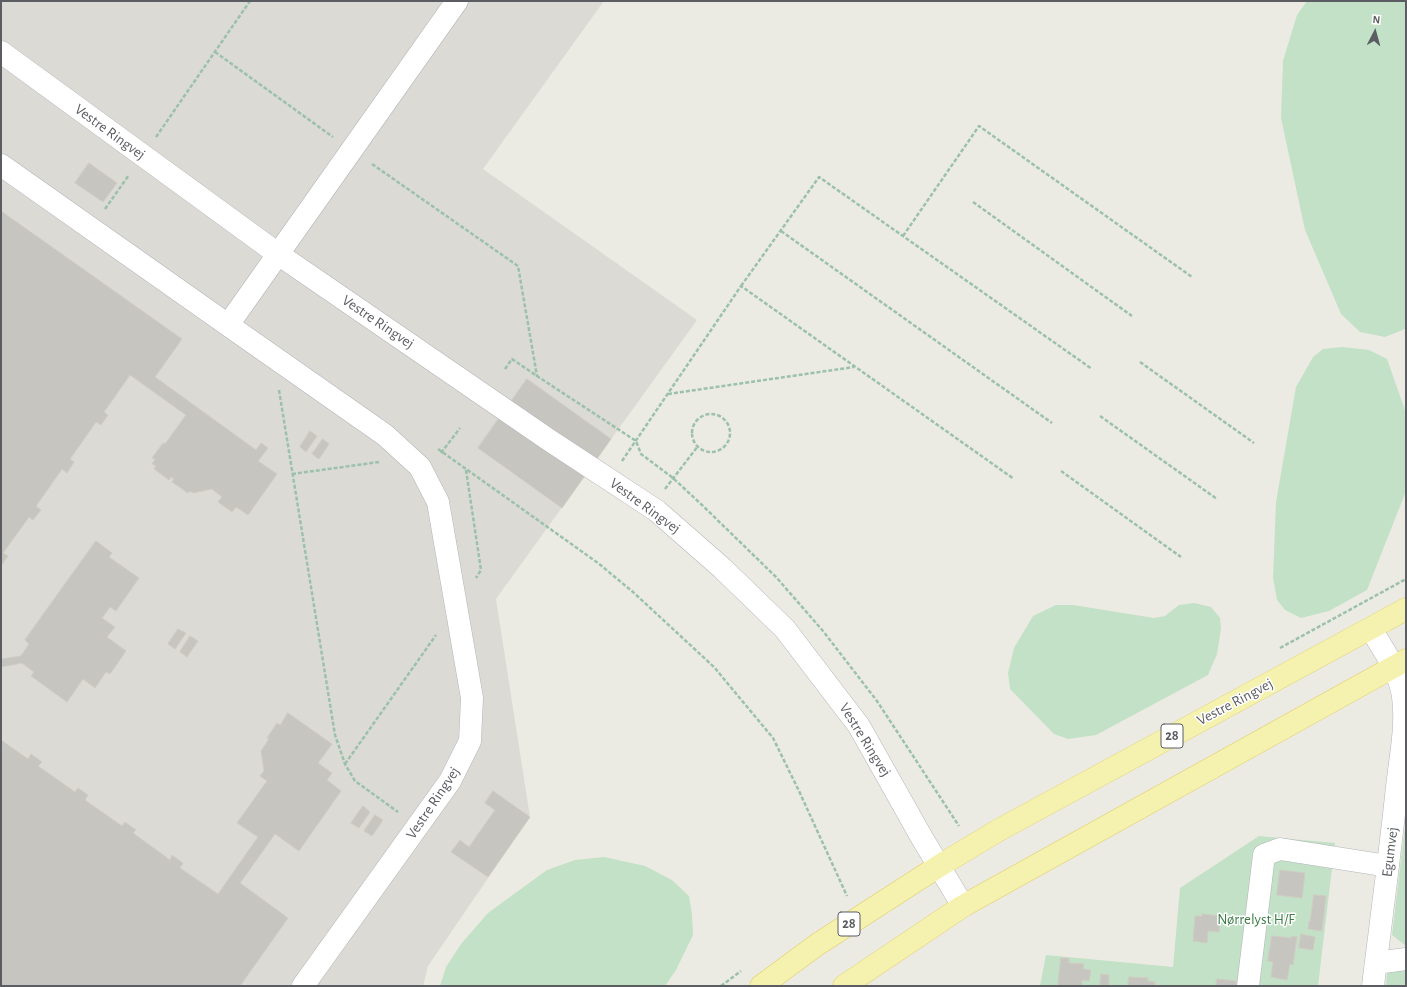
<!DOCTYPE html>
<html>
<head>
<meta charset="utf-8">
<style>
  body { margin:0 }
  #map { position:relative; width:1407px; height:987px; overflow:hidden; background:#ecebe3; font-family:"Alegreya Sans",sans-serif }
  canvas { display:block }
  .frame { position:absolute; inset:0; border:2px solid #5b5d62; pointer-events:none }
  .north { position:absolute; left:1355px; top:12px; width:40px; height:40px; -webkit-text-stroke:3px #fff; paint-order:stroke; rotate:6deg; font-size:11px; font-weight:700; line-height:16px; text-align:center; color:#5b5d62 }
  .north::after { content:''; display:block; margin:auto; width:14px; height:18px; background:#5b5d62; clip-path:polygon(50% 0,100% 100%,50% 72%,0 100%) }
</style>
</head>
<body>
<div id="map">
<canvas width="1407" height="987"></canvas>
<div class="frame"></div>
<div class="north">N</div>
</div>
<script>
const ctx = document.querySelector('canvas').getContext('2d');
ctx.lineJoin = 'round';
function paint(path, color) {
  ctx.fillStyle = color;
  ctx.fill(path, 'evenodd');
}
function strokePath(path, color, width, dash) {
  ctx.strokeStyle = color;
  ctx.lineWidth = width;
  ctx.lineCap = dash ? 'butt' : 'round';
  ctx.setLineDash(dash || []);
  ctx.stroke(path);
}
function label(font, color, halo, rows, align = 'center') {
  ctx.font = font + ' "Alegreya Sans",sans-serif';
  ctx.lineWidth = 3;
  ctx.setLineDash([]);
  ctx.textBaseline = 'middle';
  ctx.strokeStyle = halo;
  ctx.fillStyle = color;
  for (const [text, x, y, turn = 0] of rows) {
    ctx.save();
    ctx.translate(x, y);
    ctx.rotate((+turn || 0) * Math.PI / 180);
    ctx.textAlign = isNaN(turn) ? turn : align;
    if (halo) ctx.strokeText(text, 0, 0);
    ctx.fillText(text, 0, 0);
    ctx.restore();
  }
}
const industrial = new Path2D(`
  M1 1H604L483 169 697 320 496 599 530 817 428 966 423 986H1Z`);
const green = new Path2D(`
  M1307 1H1406V328L1405 329 1385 337 1360 332 1341 314 1305 230 1281 118 1283 61 1297 15Z
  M1342 347 1369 350 1387 359 1406 413V491L1367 590 1329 611 1301 618 1285 610 1277 600 1273 578 1276 502 1296 387 1313 357 1323 349Z
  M1194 603 1211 607 1220 618 1221 629 1217 654 1208 675 1096 735 1068 739 1054 734 1010 689 1008 673 1014 648 1033 616 1056 605H1073L1154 618 1165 616 1179 605Z
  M1406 818V946L1392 935Z
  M1259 836 1335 843 1318 986H1040L1046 955 1173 967 1180 888Z
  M604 857 645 866 672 880 689 896 692 914 693 935 676 970 665 986H440L446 967 461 944 488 913 547 870 575 860Z
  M1406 970V986H1386L1387 972Z`);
const building = new Path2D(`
  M89 163 117 183 103 202 75 183Z
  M1 211 182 339 155 377 256 450 261 443 268 448 258 461 277 474 248 515 236 507 232 512 218 502 222 497 212 489 193 493 190 491 188 493 172 482 174 479 171 477 169 480 154 469 156 466 152 464 155 459 152 458 163 443 165 444 186 415 130 375 104 412 108 415 101 425 96 422 70 459 74 462 67 473 62 469 36 506 41 510 33 520 29 517 3 553 8 556 1 566Z
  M527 379 611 439 562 508 478 448Z
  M310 431 317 436 306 452 300 447Z
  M323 439 329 444 319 459 312 454Z
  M96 541 112 553 109 557 139 578 116 611 110 607 102 618 115 627 107 637 126 651 110 674 106 672 95 688 83 679 67 702 31 676 34 672 22 663 1 667V659L21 656 29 644 25 640Z
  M178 629 186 633 175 649 168 644Z
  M190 636 198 641 187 657 180 652Z
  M288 713 332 744 318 763 332 773 327 780 341 791 299 851 275 834 240 883 288 918 240 986H1V740L28 759 31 754 42 762 38 766 75 792 78 788 88 795 85 800 122 826 125 822 136 830 133 833 170 860 172 855 183 863 180 868 218 894 258 837 237 823 267 781 260 776 264 771 261 751 269 739 267 738 277 723 280 725Z
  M493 791 530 817 488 877 451 852 460 840 469 847 495 810 485 803Z
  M363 806 370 812 359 828 351 823Z
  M375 815 383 820 372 836 364 831Z
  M1280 870 1305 873 1302 898 1277 895Z
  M1314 895 1326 896 1322 931 1308 929 1309 921H1310Z
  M1202 914 1221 916 1219 932 1208 931 1207 943 1193 941 1195 916H1202Z
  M1301 934 1315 937 1313 950 1299 948Z
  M1272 936 1291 938 1292 936 1297 937 1293 965 1290 964 1287 980 1271 977 1273 962 1268 961Z
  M1061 958H1069V963L1084 964 1083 969 1091 970 1089 981 1082 980V986H1058Z
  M1101 974 1109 975V986H1100Z
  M1129 977 1148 978V981L1155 982V986H1128Z
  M1217 979 1236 981V986H1216Z`);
const path = new Path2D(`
  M215 52 333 137
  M156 137 250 1
  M372 164 518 266 537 376
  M973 202 1132 316
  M105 209 129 175
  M781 231 1052 423
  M903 236 979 126 1192 277
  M741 286 819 177 1092 369
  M1140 362 1254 443
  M505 369 512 359 537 376 636 441 641 454 673 478 702 505 776 577 823 631 877 701 959 826
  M279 390 335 735 345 764 355 781 398 812
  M668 394 854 367
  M692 433a19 19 0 1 1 38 0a19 19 0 1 1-38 0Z
  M1100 416 1217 499
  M438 449 598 563 633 592 714 667 773 738 799 791 847 896
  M441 453 460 428
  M622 461 741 286 1014 479
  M466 470 481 570 476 578
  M1061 471 1181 557
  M292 474 379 462
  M665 489 698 446
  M1280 648 1406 579
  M345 764 436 635
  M721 986 741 971`);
const minor = new Path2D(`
  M1 52 278 254 549 440 657 511 722 568 785 629 859 726 922 838 963 906
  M1 165 228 325
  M1371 629C1383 650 1400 672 1403 697 1407 726 1400 758 1397 787 1390 854 1381 920 1373 986
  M1376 963 1406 959
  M303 986 450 781 470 741 472 698 438 502 420 467 385 435 228 325 457 1
  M1248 986 1264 855 1280 849 1388 866`);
const major = new Path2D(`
  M761 986 818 944 939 866 999 830 1406 609
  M844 986 963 906 1406 660`);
const shields = [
  [1172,736,22],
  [849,924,22]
];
const shieldNames = [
  ["28",1172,736],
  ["28",849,924]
];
const streetNames = [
  ["Vestre Ringvej",110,132,36],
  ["Vestre Ringvej",378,322,34],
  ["Vestre Ringvej",645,506,36],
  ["Vestre Ringvej",1235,702,-28],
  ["Vestre Ringvej",865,740,58],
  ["Vestre Ringvej",433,803,-56],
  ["Egumvej",1390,852,-83]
];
const parkNames = [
  ["Nørrelyst H/F",1256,919]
];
paint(industrial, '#dbdad5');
paint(green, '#c2e1c6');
paint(building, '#c7c5c0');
strokePath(building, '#d0cdc2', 1);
strokePath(minor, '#b3b4b9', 23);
strokePath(major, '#e0cd68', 23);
strokePath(path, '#9cc1ab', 2.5, [4, 2]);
strokePath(minor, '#fff', 22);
strokePath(major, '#f5f2af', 22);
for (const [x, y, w] of shields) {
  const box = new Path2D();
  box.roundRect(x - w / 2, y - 12, w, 24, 3);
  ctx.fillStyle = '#fff';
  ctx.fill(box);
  strokePath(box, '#5b5d62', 1);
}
label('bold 14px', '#5b5d62', null, shieldNames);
label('15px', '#5b5d62', '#fff', streetNames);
label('15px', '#3e7d49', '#fff', parkNames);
</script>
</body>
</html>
